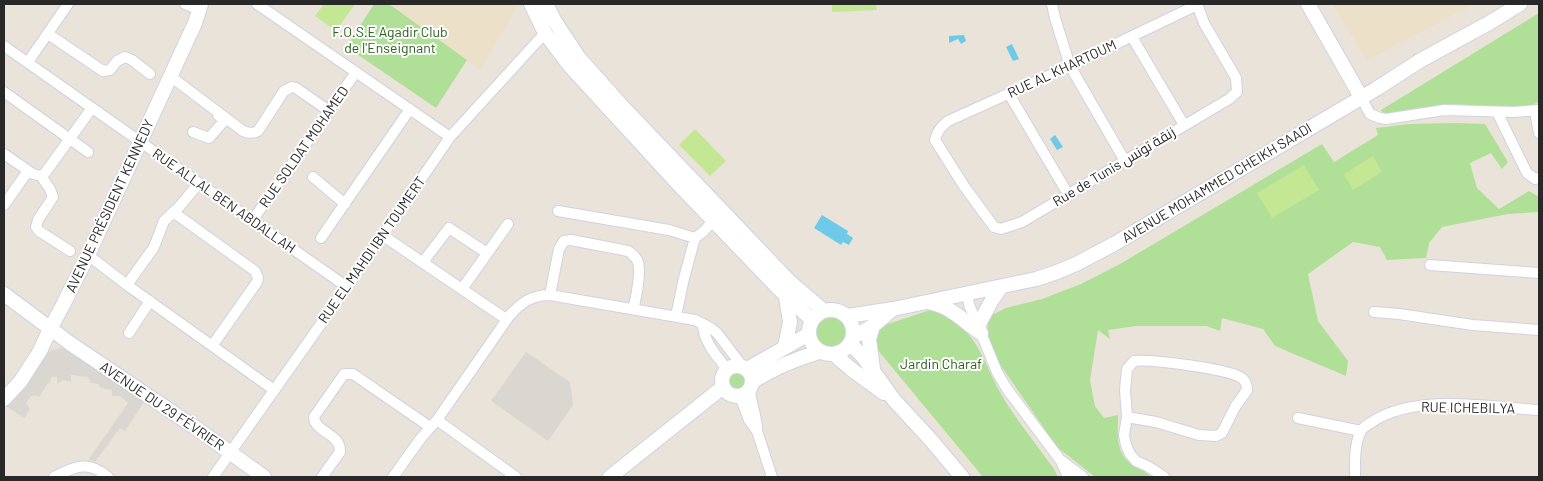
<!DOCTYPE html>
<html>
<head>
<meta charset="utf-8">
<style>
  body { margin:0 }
  #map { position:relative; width:1543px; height:481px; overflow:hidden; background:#eae3da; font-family:Barlow,sans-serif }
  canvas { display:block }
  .frame { position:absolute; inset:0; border:5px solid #282828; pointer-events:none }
</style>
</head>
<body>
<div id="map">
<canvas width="1543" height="481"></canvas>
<div class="frame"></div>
</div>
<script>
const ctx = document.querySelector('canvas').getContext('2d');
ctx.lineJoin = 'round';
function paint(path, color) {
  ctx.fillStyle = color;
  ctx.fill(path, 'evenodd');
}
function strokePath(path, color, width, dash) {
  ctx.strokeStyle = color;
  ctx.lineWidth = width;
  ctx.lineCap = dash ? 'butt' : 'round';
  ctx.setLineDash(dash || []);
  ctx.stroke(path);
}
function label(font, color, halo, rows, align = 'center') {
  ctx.font = font + ' Barlow,Cairo,sans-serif';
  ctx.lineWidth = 4;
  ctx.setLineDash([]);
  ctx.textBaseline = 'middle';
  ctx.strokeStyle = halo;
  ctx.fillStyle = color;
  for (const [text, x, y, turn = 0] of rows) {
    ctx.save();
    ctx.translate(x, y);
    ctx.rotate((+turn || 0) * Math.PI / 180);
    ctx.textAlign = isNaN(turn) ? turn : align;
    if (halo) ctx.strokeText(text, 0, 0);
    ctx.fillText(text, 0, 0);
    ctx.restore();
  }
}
const education = new Path2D(`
  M389 4H514L516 9 480 70Z
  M1333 4H1475L1367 60 1335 9Z`);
const green = new Path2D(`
  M374 4H389L467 60 436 108 351 50V40Z
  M1539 13V102L1525 108 1450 104 1384 115 1381 110Z
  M1455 123 1485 124 1508 162 1502 169 1491 153 1470 163 1477 188 1499 209 1529 191 1539 197V212L1508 214 1442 227 1429 243 1426 258 1387 260 1380 247 1353 242 1308 274 1318 321 1348 361 1346 376 1275 346 1263 329 1222 318 1220 331 1206 326H1136L1108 330 1110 339 1098 330 1090 380 1095 406 1104 418 1118 415C1118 432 1115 452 1131 464 1138 469 1146 471 1151 477H1095L1057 447 997 360 986 335 990 316 1006 308 1042 299 1081 284 1120 264 1322 144 1334 162 1378 135 1376 128 1409 124Z
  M930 310C976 323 981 358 1001 394 1016 420 1037 445 1054 469L1058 477H983L881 354 874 344 877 332 885 325Z
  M813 333a18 18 0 1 1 36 0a18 18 0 1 1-36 0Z
  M725 383a12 12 0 1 1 24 0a12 12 0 1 1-24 0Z`);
const pitch = new Path2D(`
  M324 4H355L336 31 315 16Z
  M832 4H876L877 10 832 12Z
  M695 129 726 161 710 176 679 145Z
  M1373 156 1382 172 1353 190 1344 174Z
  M1304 165 1319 190 1272 218 1257 193Z`);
const plaza = new Path2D(`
  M61 348 66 349 104 372 144 402 125 431 120 428 95 462 89 459 128 403 120 396H112V390L101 388 98 384 90 383V381L88 377 71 375V382L63 380 57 384V377H51L50 383H48L39 397 36 395 31 396 26 403 30 409 24 418 6 406 39 359 50 351Z
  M526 352 570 382 573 405 548 441 491 401Z`);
const water = new Path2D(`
  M964 35 966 41 961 44 958 39 949 43V36Z
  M1012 44 1019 59 1013 61 1006 47Z
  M1055 135 1063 147 1057 150 1050 139Z
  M822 215 848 231 847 234 853 238 849 245 843 242 841 245 814 228Z`);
const street = new Path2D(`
  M185 4 199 10
  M257 4 450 137
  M1052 4 1055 18 1070 66 1125 161
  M1197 4 1204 23 1236 78 1237 92 1229 99 1022 222 1001 229 994 227 964 186 935 140C937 131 941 127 948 121L1070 66 1197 5
  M48 34 103 71 110 70 117 61 125 57 132 60 150 74
  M1132 37 1184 125
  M4 46 347 287
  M28 62 68 4
  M170 76 243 131C248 133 253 134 258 131L284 91 292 87 296 88 329 111
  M4 92 88 152
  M1009 94 1068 194
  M1361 97 1370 114 1380 118 1386 119 1444 110 1514 112 1539 110
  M1497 112 1527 173 1535 179 1539 178
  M1535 112 1539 133
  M193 132 209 138 224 121 218 115
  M4 154 33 174 41 176 45 173 92 108
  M41 176 50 189 53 197 38 220 36 227 39 231 70 251
  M313 177 345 204
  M4 205 28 171
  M558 211 669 230 695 238 684 278 676 316
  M173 212 255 271 258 278 257 282 212 346
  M252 221 356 72
  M382 235 506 319
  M321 238 410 109
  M695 238 703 232 713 221
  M88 255 127 285 274 390
  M423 262 449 228 487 253
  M1430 265 1539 273
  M127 285 154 247 164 221 179 207 199 183
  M462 289 508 224
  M967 293 969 305 974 316 980 322 981 333 997 372 1007 389 1061 461 1068 477
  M550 295 559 249 564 241 571 240 628 251C631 253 635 256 637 260 642 269 636 299 633 309
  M1374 312 1399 314 1473 325 1539 330
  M703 324C703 341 717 357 728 370
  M129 333 150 301
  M750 390C751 404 757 416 757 430
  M740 396 749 420 757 431 772 477
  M1127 417 1156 422 1199 435 1216 436 1222 433 1235 407 1247 390C1247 386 1246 382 1243 379 1233 369 1150 359 1134 361L1127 369 1125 390 1127 417 1124 435 1126 445 1130 454 1136 461 1149 467 1164 477
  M1298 418 1361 431
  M437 420 516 477
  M1062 461 1083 477
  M54 477C75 466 89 460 108 477
  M213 477 347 287 450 137 545 33
  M322 477 340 452C341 433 315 433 314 417L344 374H353L430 427
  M393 477 421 438 437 420 510 315C522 302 532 295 550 295L695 320 709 327 717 333 743 367
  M1355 477C1355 463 1354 444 1361 431 1363 427 1369 424 1372 422 1415 393 1490 407 1539 410`);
const secondary = new Path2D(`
  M531 4 545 33 570 66 682 188 779 289 812 320
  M546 4 554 20 579 58 621 105 790 282 824 311
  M1308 4 1361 97
  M4 294 71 344 196 428 264 477
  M928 302C936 304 944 306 951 311 962 317 970 327 981 333
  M809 332a22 22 0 1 1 44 0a22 22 0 1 1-44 0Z
  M848 316 893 309 1036 279 1057 272 1076 264 1114 244 1376 89 1421 60 1489 23 1520 4
  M980 322 992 300 1001 287
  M853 337 873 326 893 309
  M851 344 864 358 894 400 930 439 962 477
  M785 347 790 322 786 297
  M835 355 851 369 884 393
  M722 381a15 15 0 1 1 30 0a15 15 0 1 1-30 0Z
  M747 369 809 334
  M873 369 869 339 873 326
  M753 381C774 368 795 359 819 352
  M4 399 20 382 40 351 50 329 63 305 88 255 195 23 201 4
  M610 477 723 387`);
const parkNames = [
  ["F.O.S.E Agadir Club",390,32],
  ["de l'Enseignant",390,48],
  ["Jardin Charaf",941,364]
];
const streetNames = [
  ["RUE AL KHARTOUM",1062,69,-25],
  ["RUE SOLDAT MOHAMED",304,147,-55],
  ["Rue de Tunis زنقة تونس",1114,167,-31],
  ["AVENUE MOHAMMED CHEIKH SAADI",1217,183,-31],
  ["RUE ALLAL BEN ABDALLAH",224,201,35],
  ["AVENUE PRÉSIDENT KENNEDY",110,206,-65],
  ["RUE EL MAHDI IBN TOUMERT",372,250,-55],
  ["AVENUE DU 29 FÉVRIER",162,406,34],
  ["RUE ICHEBILYA",1468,408,1]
];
paint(education, '#ece0c9');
paint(green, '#b0e097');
paint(pitch, '#c4e793');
paint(plaza, '#dad6d0');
paint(water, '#6fcaea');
strokePath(street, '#cfd2e1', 12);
strokePath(secondary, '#cfd2e1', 16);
strokePath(street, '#fff', 10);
strokePath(secondary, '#fff', 14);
label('14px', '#2a611b', '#fff', parkNames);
label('14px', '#282828', '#fff', streetNames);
</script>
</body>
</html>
